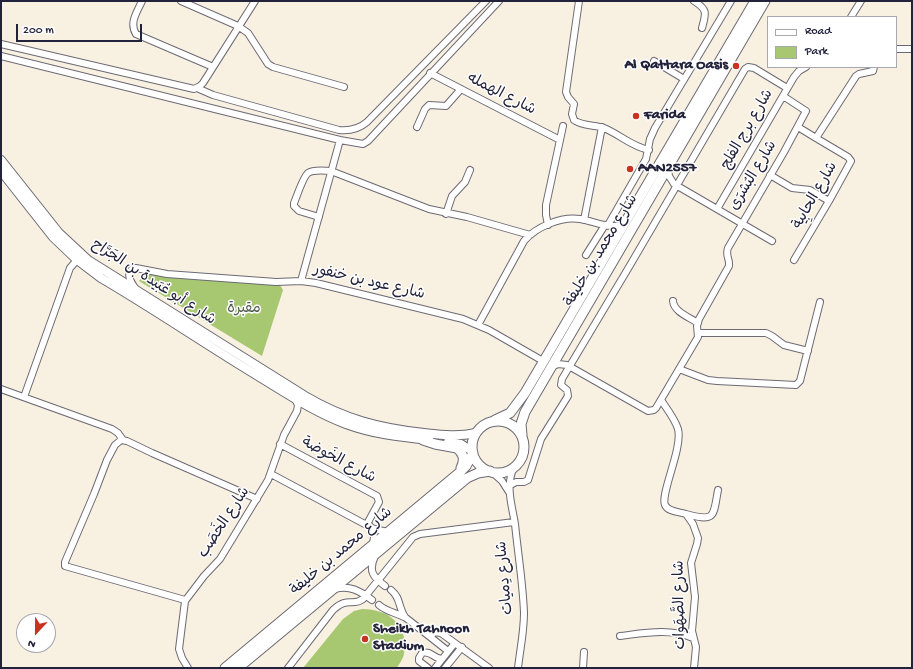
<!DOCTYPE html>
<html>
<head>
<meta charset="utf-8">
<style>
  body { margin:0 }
  #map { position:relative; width:913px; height:669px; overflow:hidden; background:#f8f0e0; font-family:"Gochi Hand",sans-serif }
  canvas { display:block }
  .frame { position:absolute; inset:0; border:2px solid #22223b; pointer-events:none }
  .legend { position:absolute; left:767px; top:16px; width:130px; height:52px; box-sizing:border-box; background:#fff; border:1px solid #a7a7b1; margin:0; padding:5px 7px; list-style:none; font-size:12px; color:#22223b }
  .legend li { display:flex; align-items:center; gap:8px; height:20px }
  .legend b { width:20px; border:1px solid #a7a7b1 }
  .north { position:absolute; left:16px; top:613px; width:40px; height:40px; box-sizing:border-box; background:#fff; border:1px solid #a7a7b1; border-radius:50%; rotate:202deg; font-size:11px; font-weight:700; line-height:16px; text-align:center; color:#22223b }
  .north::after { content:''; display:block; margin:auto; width:14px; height:18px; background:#c8321e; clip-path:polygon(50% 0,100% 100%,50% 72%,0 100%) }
  .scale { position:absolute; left:16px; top:24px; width:126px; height:18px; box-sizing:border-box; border:2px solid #22223b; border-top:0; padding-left:5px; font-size:12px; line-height:14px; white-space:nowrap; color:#22223b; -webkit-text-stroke:3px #fff; paint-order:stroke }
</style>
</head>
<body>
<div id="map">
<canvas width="913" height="669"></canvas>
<div class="frame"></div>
<ul class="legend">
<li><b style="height:5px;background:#fff"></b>Road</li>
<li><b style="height:11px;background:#a7c871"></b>Park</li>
</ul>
<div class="north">N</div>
<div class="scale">200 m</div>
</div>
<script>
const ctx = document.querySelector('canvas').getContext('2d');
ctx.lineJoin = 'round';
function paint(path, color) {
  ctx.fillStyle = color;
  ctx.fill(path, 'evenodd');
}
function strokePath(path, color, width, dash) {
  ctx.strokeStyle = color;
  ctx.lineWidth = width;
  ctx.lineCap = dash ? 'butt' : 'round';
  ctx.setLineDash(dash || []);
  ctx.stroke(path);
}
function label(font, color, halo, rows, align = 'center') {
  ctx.font = font + ' "Gochi Hand","Playpen Sans Arabic",sans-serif';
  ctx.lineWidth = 3;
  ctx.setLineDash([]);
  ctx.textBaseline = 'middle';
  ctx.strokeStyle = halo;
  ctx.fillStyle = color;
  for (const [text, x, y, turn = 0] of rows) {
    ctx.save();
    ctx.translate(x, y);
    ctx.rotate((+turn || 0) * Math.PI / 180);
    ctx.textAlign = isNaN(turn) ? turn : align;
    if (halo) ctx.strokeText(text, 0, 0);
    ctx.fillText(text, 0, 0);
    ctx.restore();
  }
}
const green = new Path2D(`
  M145 273 279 283 283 290 262 356 139 281Z
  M362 609C389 609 409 625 404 654 403 659 399 664 397 668H303L343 619 354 611Z`);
const minor = new Path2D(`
  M142 1C137 12 129 23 136 34L213 67
  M181 1 238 26 248 33 268 64 273 67 344 87
  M579 1 566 92 568 97 574 104 572 114 574 120C581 126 595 125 604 128 619 134 632 147 649 150
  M694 1C708 10 706 13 702 28
  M851 17 861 1
  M1 44 194 89 200 86 203 83 255 1
  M896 49H912
  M1 56 340 140 363 144 368 141 499 1
  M654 61 684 79
  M430 73 560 140
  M197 88 213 95 339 130C350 131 359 129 367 122L486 1
  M417 127 425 109 429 105 446 106 461 89
  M798 127 816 138
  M668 169 669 176 674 184 772 241
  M770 175 792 188 810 190 829 201
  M717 209 794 77 799 71 806 67
  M446 214 452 196 465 182 470 170
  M319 217 299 211 294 206V203C297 196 303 177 308 173 314 169 325 171 331 171L429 209 467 217 530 235
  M584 220 602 127
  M548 225 546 215V205L563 126
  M608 225 646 159 650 139 655 128 731 1
  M586 255 605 225
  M794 260 829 201 851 161 848 157 816 138 856 76 859 74 873 71 874 67
  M301 281 340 140
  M135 288C131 282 126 275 132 269L136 268 167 274 276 282 301 281 316 283 463 319 489 330 543 361
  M673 301C674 312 689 317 698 323
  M478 325 524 241C536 227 561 216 580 219 594 221 612 231 625 223
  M699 333H766L772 336 784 345 808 351
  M551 367 558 364 567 365 648 411 654 410 656 408 698 337 697 326 699 319 729 266C730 259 725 255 728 248L784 152 806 111 783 96
  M679 369 708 380 717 381 796 385 800 381 820 302
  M1 389 112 429 118 433 123 440
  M24 397 70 268 77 260
  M661 400C667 409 675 419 678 429 683 448 660 494 665 505 668 512 680 512 686 514L693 524 698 538 697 544 691 563 695 597 692 631 696 647 694 668
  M280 444 377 496 379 502 367 524
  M514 467C505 486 512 505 515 524 518 554 523 584 524 613 524 632 520 650 518 668
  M492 472 502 481 509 492
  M271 474 374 529 388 532
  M509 486 516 482H524L528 480 541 439 568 396 567 390 561 385 562 379 629 267 745 69 748 67 754 68 787 88
  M686 514C716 522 713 517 718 490
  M370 526 374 537 373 544
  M375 556C368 571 373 577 385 586
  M335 589C350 585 360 591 372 600
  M391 590C401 598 398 607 405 617
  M185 600 65 566V562L94 494 107 460 115 445 121 440 127 441 152 453 257 499
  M379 605C387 612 397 613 406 618L448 651
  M620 636C645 633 670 628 693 638
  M431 637 434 632 441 633 489 668
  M188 668 182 658 179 649 185 601 204 576 220 559 268 480 284 435 297 411 298 405 295 399
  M288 668 333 610C348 596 352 607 363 599L413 537 420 534 514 522
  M428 668 419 661V658L422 653C431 650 434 659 442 659
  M435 668 455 643
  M445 668 462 647
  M583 668 584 652`);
const major = new Path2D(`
  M1 160 59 233 88 260 305 396C344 419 379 428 424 433 442 435 458 437 476 433
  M1 171 53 237 76 259 101 278C154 309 205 344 258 376 286 393 314 412 346 424 373 434 400 437 429 440
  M448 442 461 444 472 451`);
const highway = new Path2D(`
  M495 420 510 413 525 393 755 1
  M472 447a26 26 0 1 1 52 0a26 26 0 1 1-52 0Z
  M522 435 521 424 525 412 765 1
  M423 440 435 444 457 448C464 454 465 460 461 468
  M225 668 459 473 466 466 473 453
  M238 668 467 478 478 473 490 471`);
const markers = [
  [736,66,4,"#c8321e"],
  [636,116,4,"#c8321e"],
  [630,169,4,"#c8321e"],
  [365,639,4,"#c8321e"]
];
const poiNames = [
  ["Al Qattara Oasis",728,66,"right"],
  ["Farida",644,116],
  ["AAN2557",638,169],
  ["Sheikh Tahnoon",373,630],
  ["Stadium",373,647]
];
const streetNames = [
  ["شارع الهمله",501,95,27],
  ["شارع برج الفلج",748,130,-60],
  ["شارع البُشرَى",754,176,-59],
  ["شارع الحابِية",816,196,-60],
  ["شارع محمد بن خليفة",602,251,-59],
  ["شارع أبو عُبَيدة بن الجَرَّاح",153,283,33],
  ["شارع عود بن خنفور",369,283,13],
  ["شارع الخَوضة",338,461,28],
  ["شارع الخَصَب",225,523,-57],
  ["شارع محمد بن خليفة",342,552,-40],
  ["شارع دِميات",506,578,-95],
  ["شارع الصَّهَوات",681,605,-91]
];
const parkNames = [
  ["مقبرة",244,310]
];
paint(green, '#a7c871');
strokePath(minor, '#6d6a75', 8);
strokePath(major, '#6d6a75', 10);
strokePath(highway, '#6d6a75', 11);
strokePath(minor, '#fff', 6);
strokePath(major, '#fff', 8);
strokePath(highway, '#fff', 9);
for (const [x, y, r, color] of markers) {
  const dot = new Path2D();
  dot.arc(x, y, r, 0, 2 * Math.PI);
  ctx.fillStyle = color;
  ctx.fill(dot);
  strokePath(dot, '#fff', 1.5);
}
label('bold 15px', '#22223b', '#fff', poiNames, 'left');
label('15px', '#22223b', '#fff', streetNames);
label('15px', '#515c4e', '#fff', parkNames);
</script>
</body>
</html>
